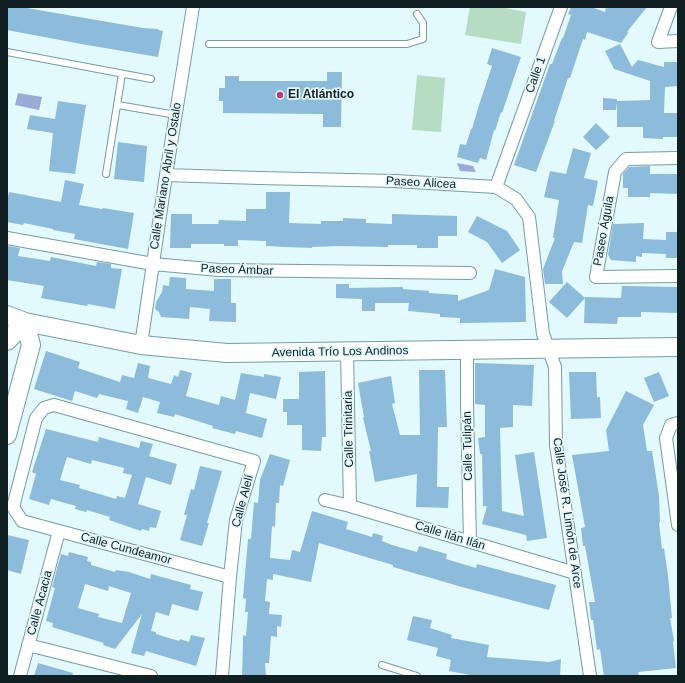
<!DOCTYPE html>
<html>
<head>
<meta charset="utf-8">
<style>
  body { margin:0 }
  #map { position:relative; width:685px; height:683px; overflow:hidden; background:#e2f9fe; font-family:Helvetica,sans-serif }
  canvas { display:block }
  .frame { position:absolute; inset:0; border:8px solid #112023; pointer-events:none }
</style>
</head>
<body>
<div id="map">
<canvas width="685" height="683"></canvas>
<div class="frame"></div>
</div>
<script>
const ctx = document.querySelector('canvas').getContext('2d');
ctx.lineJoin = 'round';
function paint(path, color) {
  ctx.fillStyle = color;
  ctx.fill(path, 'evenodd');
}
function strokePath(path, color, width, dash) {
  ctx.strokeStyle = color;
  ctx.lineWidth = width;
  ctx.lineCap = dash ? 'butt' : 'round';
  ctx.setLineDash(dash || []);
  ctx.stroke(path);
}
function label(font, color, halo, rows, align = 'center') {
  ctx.font = font + ' Helvetica,sans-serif';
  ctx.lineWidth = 3.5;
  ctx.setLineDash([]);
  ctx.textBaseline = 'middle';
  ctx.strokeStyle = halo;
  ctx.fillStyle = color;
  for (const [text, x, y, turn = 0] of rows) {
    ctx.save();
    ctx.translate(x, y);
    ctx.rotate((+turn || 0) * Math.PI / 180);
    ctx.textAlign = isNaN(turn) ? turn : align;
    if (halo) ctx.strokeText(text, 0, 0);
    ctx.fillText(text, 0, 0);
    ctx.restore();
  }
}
const green = new Path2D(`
  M470 7H500L526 12 521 44 465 35Z
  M417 75 445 78 441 132 412 130Z`);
const water = new Path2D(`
  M18 93 42 97 39 110 15 105Z
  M457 163 473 166 476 172 460 171Z`);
const building = new Path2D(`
  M7 7H21L143 28 158 29V30L163 31 158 57 87 45 7 30Z
  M571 7H591L605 12 606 7H647L627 32 628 33 621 43 587 32 585 40 583 39 570 78H568L554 121H555L536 172 514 165 550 64H552L562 38H563L571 15 568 14Z
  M620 44 632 67 638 60 664 67V62H678V86L665 87 664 113H678V137H663V139L643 138V127H617V103L616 110H603V98L617 99V101L650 100V81L614 69 605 51Z
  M492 48 521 57 502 113 501 112 495 131 494 130 486 160 480 158 478 163 457 157 460 144 466 145 471 129H472L479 105 492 66 487 64Z
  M327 72H342L341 127H323V114L223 113V101H219V88H225V76H239V81H327Z
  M58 101 86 105 75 174 49 171 53 133 27 129 30 115 55 119Z
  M596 123 610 137 596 150 583 137Z
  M118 142 147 146 144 182 114 179Z
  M573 148 591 153 584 178 598 181 593 206 588 205 582 243 574 242 562 271 563 284H545L543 269 555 238H553L559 200 544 197 550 171 566 174Z
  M650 166V174H678V194L650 193V197H628V188H623V174L629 167Z
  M65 180 84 184 79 205 102 209 103 208 134 213 128 249 74 239 75 234 53 230V229L24 223 23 225 7 222V202L9 192 61 202Z
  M266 192H290L289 223 321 224V221H343V218L366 219V223L392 224V214L457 216V236H438V248H417V245H388V247L339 246 312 247V248L286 247 266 246V241L238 240V246H224V244H191V248H170L171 214H192V224H218L219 220 246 221V209H266Z
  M477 216 507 231 520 250 502 263 487 242 468 232Z
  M644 223 643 239 666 240V232H678V258H666V254L642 253V257L636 256V262L611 260 608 255 613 224Z
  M7 246 20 248 18 256 50 261 51 257 96 266 97 262 111 264V268L122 269 115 309 88 304 87 306 41 298 44 286 7 280Z
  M495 269 525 277 526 322 460 323V318L440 317V314L408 311 409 303H375V311H362V299L336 298V284H349V288L403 287V289L429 291V293L458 295V301L489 290Z
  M170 277 186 278V289L214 291V279H231V303H236V322L209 321 210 309 190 307 189 319 161 317 159 312 155 309 156 302 162 292 163 285 169 286Z
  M567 282 585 298 567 318 549 302Z
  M622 286 678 287V313L641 312V317H618L617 324 584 323 585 297 621 298Z
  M46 351 80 362 78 368 120 382 122 375 134 378 138 363 150 366 148 378 171 384 174 375 178 377 180 370 192 373 186 396 219 405 221 396 235 400 241 373 264 377V374L281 377 276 399 250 393 246 413 267 419 262 438 236 431 235 434 212 428 213 426 175 414 174 417 157 413 160 402 143 397 138 413 126 409 128 401 99 394 97 398 75 391 72 401 34 389Z
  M475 363 534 365 532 406 513 405V427L500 428 502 511 524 516 515 455 534 452 547 538 527 541 526 535 482 524 487 506H483L482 454H480L478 438 485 437V405L475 404Z
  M419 370H445L447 427H438L437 487H449L448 508 416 507 417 474 375 482 369 451H371L363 418 364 417 358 383 391 376 395 403 392 404 400 435H420Z
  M325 371 326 437H322L321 451 302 450V425H287V412H283V399H299V372Z
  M569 372H596L597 397H600L601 418 571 419Z
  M659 372 669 396 654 402 644 378Z
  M626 391 654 405 643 425 647 451H652L659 496 660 523H659L662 549 664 548 668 576 672 618H670L674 641 673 642 676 668 638 672 639 676H604L600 649 597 650 593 620H591L589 602H595L585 546H583L581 528 585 527 572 455 609 451 606 430Z
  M46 429 98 442 99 437 139 448 141 441 153 444 149 456 177 464 171 485 146 477 138 504 161 511 156 528 150 527 149 531 142 529 141 531 109 520 110 517 87 510 86 512 75 509 76 506 51 499 49 505 29 499 36 474 32 472ZM67 457 91 464 92 460 124 468 123 473 132 475 125 498 117 496 116 499 79 488 80 485 60 480Z
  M270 454 290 460 283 486 280 485 279 503H276L275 527 272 526 270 558 290 560 292 550 300 552 312 511 348 522 346 529 372 537 373 533 383 536 382 541 392 545 417 552 419 546 447 554 446 559 476 568 477 564 556 585 549 610 462 587 393 567V565L319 543 311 582 273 574V580L267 579 265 601 270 602 269 614 282 615 281 627 277 626V637L271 636 269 663H265L266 676H242L243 642V635L246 636 248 612H245L246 599 243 598 248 539H251L254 502 258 503 260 480Z
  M200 466 222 471 207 523H209L202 546 180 540 187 515H184L191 489 194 490Z
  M7 535 29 540 21 574 7 570Z
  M69 552 88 557 87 561 91 562V565L115 572 116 570 129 572 150 579 151 574 191 585 190 589 203 592 198 611 172 604 169 616 156 612 151 631 156 632V634L179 641 180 639 189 642 191 635 205 638 196 666 146 651 144 656 131 653 142 614 115 649 103 645 104 643 52 627 53 623 46 621 55 588 52 587 61 554 68 556ZM85 584 108 591 109 586 131 593 122 623 98 617 99 614 78 608Z
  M413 616 432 620 430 628 452 635 451 638 489 645 487 657 549 662 561 659 560 676H475L449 671 451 660 436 656 438 648 407 640Z
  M38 663 73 673 72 676H34Z`);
const lane = new Path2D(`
  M209 44H407L423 39V23L417 14
  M7 52 151 79
  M118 105 176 115
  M106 174 122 74
  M382 665 417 676`);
const street = new Path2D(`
  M671 7 658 42 678 41
  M678 158 626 159 615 172 596 277 678 276
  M166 175 259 178 395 181 479 186 496 187 516 199 529 217 543 334 555 367 556 445 590 676
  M496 187 561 7
  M7 238 153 264 219 270 470 273
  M141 345 166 175 193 7
  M467 351V403L470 542
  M347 352 350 506
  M678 423 671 425 666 438 678 525
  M325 500 350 506 575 573
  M28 645 151 676
  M20 676 59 531
  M222 676 230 577 236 520 254 461 54 405 44 408 36 418 13 507 22 521 230 577`);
const secondary = new Path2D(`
  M7 315 25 322 141 345 227 353 678 347
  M7 341 25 322
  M7 435 31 345 25 322`);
const markers = [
  [280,95,4,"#b93882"]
];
const streetNames = [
  ["Calle 1",536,75,-70],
  ["Calle Mariano Abril y Ostalo",166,176,-81],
  ["Paseo Alicea",421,183,3],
  ["Paseo Águila",604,231,-80],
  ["Paseo Ámbar",237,270,2],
  ["Avenida Trío Los Andinos",340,352,-1],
  ["Calle Trinitaria",349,429,-91],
  ["Calle Tulipán",468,446,-91],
  ["Calle Alelí",243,501,-75],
  ["Calle José R. Limón de Arce",567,513,82],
  ["Calle Ilán Ilán",450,536,17],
  ["Calle Cundeamor",126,549,15],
  ["Calle Acacia",40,603,-75]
];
const poiNames = [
  ["El Atlántico",288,95]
];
paint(green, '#b6dcc3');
paint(water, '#98abd6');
paint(building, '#8dbbdb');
strokePath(lane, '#779ca4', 8);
strokePath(street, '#779ca4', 14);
strokePath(secondary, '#779ca4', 20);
strokePath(lane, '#fff', 6);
strokePath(street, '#fff', 12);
strokePath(secondary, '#fff', 18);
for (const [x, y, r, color] of markers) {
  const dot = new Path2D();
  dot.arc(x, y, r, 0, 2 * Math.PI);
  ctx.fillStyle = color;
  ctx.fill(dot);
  strokePath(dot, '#e2f9fe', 1.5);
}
label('12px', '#112023', '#e2f9fe', streetNames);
label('bold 12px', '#112023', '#e2f9fe', poiNames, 'left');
</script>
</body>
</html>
